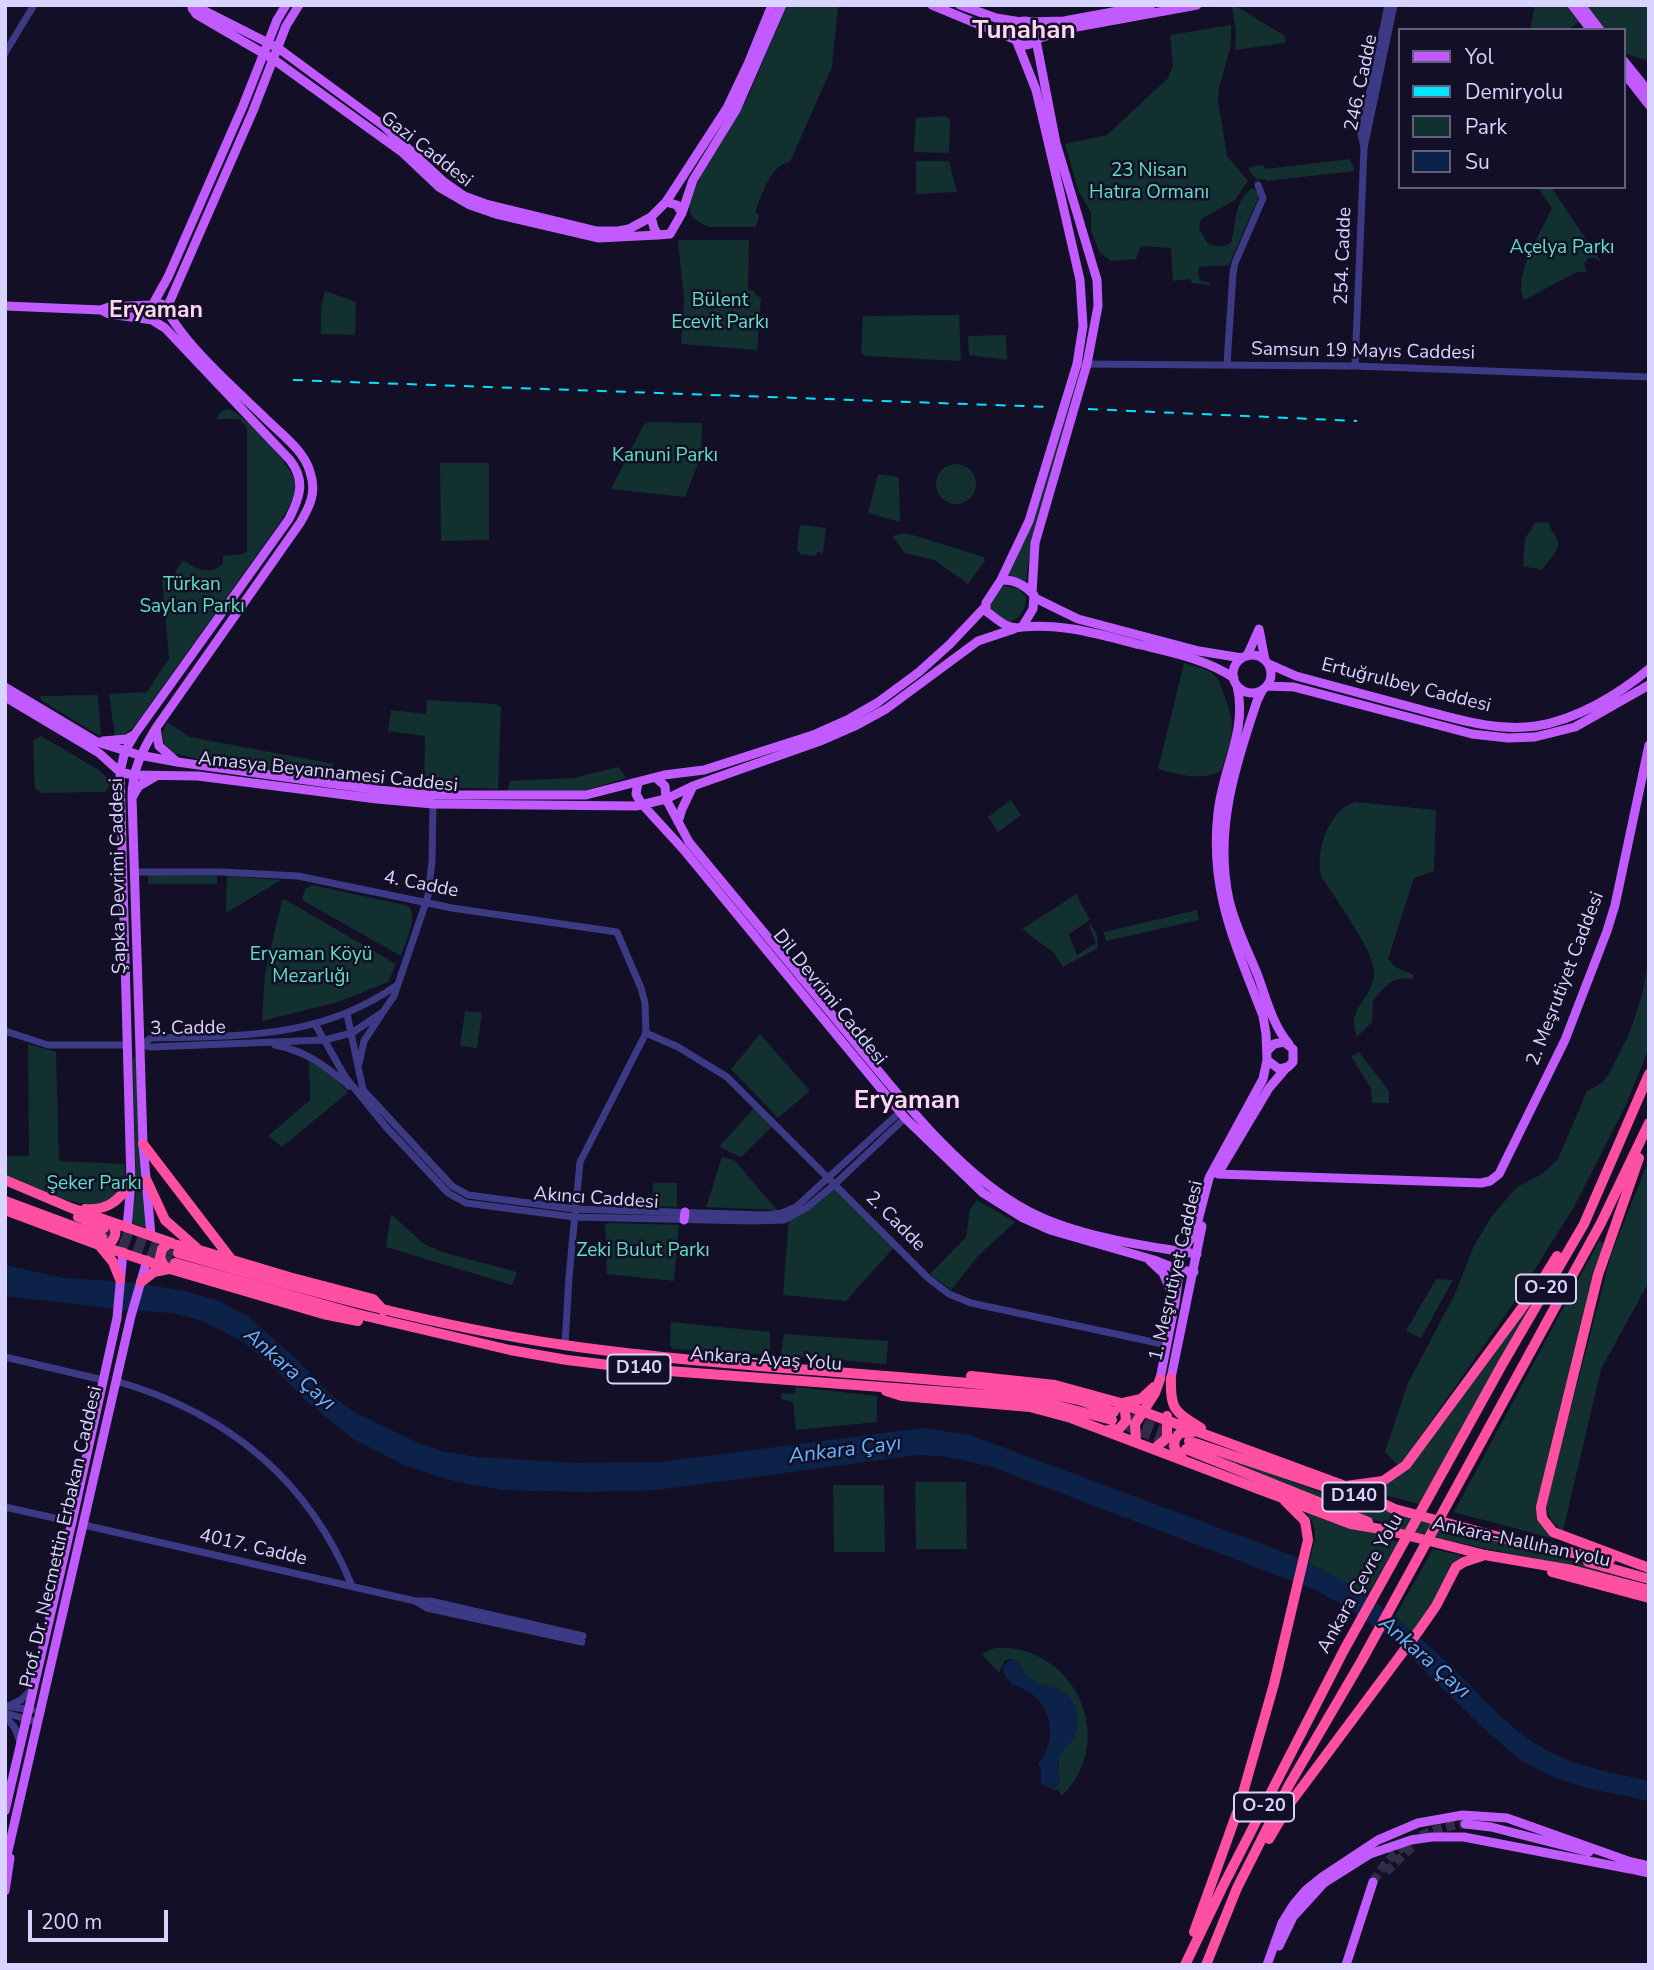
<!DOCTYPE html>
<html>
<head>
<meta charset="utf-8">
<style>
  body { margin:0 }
  #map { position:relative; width:1654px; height:1970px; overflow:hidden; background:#130f26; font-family:"Nunito Sans",sans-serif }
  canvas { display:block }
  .frame { position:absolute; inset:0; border:7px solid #d9d4ff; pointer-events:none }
  .legend { position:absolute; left:1398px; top:28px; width:228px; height:161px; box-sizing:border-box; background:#130f26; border:2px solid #625e7d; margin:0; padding:9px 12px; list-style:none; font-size:21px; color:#d9d4ff }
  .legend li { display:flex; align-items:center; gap:14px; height:35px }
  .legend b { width:35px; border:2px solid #625e7d }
  .scale { position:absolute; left:28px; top:1910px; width:140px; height:32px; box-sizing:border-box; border:4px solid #d9d4ff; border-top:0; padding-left:9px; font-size:21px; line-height:24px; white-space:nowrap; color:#d9d4ff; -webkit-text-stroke:5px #130f26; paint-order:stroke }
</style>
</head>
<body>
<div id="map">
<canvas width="1654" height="1970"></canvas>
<div class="frame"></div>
<ul class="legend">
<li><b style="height:9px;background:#c25bff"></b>Yol</li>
<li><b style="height:9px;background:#00e5ff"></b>Demiryolu</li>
<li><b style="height:19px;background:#12302f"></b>Park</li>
<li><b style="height:19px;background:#0c2248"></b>Su</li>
</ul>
<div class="scale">200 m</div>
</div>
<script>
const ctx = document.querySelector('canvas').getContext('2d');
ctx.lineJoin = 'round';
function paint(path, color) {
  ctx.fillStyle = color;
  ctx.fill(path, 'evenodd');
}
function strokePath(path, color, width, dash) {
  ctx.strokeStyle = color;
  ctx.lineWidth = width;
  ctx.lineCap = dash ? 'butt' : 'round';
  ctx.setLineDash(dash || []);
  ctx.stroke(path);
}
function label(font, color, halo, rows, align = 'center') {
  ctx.font = font + ' "Nunito Sans",sans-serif';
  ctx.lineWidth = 5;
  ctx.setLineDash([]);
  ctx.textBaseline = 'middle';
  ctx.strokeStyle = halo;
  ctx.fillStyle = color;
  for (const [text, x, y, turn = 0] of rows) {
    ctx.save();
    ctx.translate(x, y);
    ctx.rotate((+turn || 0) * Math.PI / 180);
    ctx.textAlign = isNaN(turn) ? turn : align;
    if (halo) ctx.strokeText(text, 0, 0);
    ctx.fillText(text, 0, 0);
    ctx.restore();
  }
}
const green = new Path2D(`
  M787 5H838L832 67 790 162C769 166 763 194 755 212L759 215 756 227H708L694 219 690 213 689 203 699 179 747 99Z
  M1234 5 1285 36V43L1235 50 1236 31 1232 7Z
  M1535 5H1566L1579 22 1567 30H1530Z
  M1587 5H1649V61L1624 53V30H1606Z
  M1231 25V45L1219 88 1218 101 1227 156 1248 181 1235 200 1201 219 1199 228 1208 244 1221 247 1231 243C1237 221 1233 203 1252 188L1257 191 1259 196 1229 265 1199 267 1198 272 1200 281 1210 282V285L1193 283 1189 279 1173 281 1171 248 1141 246 1136 259 1111 261 1100 253 1091 231V213L1078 190 1065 144 1107 135 1168 78 1173 65 1170 35Z
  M946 116 950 120 949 153 914 152 916 118Z
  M1350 159 1355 171 1266 181 1265 179 1257 180 1248 169 1250 167 1264 165 1265 169Z
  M916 161H949L957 192 916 194Z
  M1537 187H1551L1602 263 1595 258H1588L1584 264 1587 272H1577L1524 300C1512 277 1541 232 1552 208Z
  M678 240H749L748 290 754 291 756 295 761 298 757 350 681 344 684 299Z
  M325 291 356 302 355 335 321 334V307Z
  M959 315 961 361 865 356 861 353 863 316Z
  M1006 335 1007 360 969 355 968 336Z
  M1076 376 1079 377 1032 538 1026 581 1009 575 1032 523Z
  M227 409C242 410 296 470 296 485 296 497 286 511 281 521L133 728 122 736 115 737 109 694 147 692 169 658 162 579 173 576 183 560C197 569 209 577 223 563V556L244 554 247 551V428L239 419H216L220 412Z
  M649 422 702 423 701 456 685 497 611 489 644 424Z
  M440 463H489V540L441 541Z
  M936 484a20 20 0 1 1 40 0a20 20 0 1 1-40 0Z
  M878 474 897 477 899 479 900 522 868 513Z
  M1536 522 1549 523C1550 530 1554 532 1557 539 1562 549 1548 561 1542 570L1523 566 1525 538Z
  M800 525 826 528 823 553 817 552 816 556 800 554 797 549Z
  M906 533 984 557 985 561 968 584 934 560 905 553 892 536Z
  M1001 585 1019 589 1026 597C1026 609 1020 619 1008 623L991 609 989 605Z
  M1184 663C1193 666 1207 668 1214 675 1219 679 1222 689 1224 695 1237 727 1232 737 1222 769 1206 783 1177 774 1158 769Z
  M98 695 101 735H98L41 700 40 696Z
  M427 700 496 704 501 707 498 789 424 786 425 736 388 731 391 710 426 714Z
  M167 722 190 737 334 764 331 779 202 760 174 753 165 745 162 734Z
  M41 736 99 770 107 778 109 787 105 792 41 793 35 788 33 741Z
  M619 767 626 778 584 791 507 793 510 781 573 778Z
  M1011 800 1021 815 998 832 988 817Z
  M1356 802 1436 810 1434 871 1414 878 1388 959 1395 967 1414 975 1412 980C1393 973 1386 987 1373 1000L1372 1022 1357 1037C1345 1006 1374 1000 1374 972 1374 950 1334 897 1321 876 1315 852 1329 808 1356 802Z
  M148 875 217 876V884H148Z
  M227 876 281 880 226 913Z
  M312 885 409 906C418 919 405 943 401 956L302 900 305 889Z
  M1076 894 1090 920 1069 934 1077 955 1096 943 1089 925 1091 924 1097 935 1098 948 1063 967 1054 953 1022 929Z
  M282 900H286L396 964 388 982 341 1001 262 1021 265 973Z
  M1197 910 1199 920 1106 941 1104 932Z
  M1649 960V1048L1626 1105 1574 1207 1511 1307 1399 1467 1385 1452 1408 1383 1455 1294 1473 1248 1491 1217 1517 1187 1542 1174 1558 1159 1587 1091 1602 1083 1610 1072 1629 1034 1641 999Z
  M465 1011 482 1013 477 1048 460 1046Z
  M760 1034 810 1091 778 1118 731 1069Z
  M28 1044 56 1052 59 1161 125 1164C124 1171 126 1180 124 1186 110 1228 31 1186 5 1176V1156H29Z
  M1359 1052 1389 1091V1103H1372L1371 1088 1351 1056Z
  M133 1057H136L148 1228 131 1223 136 1194Z
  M309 1061 327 1070 347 1091 346 1094 282 1147 268 1136 310 1100Z
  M754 1108 773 1126 741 1157 719 1147Z
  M722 1157 734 1160 777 1210 706 1207Z
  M1649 1159V1282L1601 1369 1563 1531C1551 1522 1546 1515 1547 1499L1611 1255Z
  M653 1183H677V1207L652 1206Z
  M835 1184 896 1245 846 1301 783 1295 789 1218Z
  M977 1200 1015 1222 979 1255 951 1290 930 1274 966 1237 970 1209Z
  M391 1214 424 1244 442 1252 517 1272 512 1285 386 1247Z
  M608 1223 679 1225 674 1281 607 1274 605 1225Z
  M1599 1241 1604 1243 1536 1507 1558 1540 1454 1512Z
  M1436 1279 1453 1280 1421 1338 1406 1331Z
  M1523 1309 1527 1312 1419 1504 1367 1490 1389 1483Z
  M671 1322 770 1332V1355L673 1349 670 1345Z
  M784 1334 888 1341 886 1364 781 1355Z
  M796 1387 877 1396V1422L796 1430 793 1402 781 1399V1393L795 1394Z
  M1188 1443 1322 1493 1649 1582V1584C1572 1564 1492 1552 1415 1532 1337 1511 1262 1475 1187 1445Z
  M915 1482H966L967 1549H916Z
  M833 1485H884L885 1552H834Z
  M1302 1508 1398 1542 1367 1596 1309 1563C1315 1538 1321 1528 1302 1508Z
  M1433 1549 1462 1556 1453 1566 1435 1600 1413 1634 1394 1618Z
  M995 1648C1073 1643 1120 1739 1062 1796L1059 1791 1052 1789 1056 1787 1060 1779 1058 1770 1059 1758 1077 1716C1071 1684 1051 1692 1032 1680 1025 1676 1020 1666 1014 1659L1005 1660 999 1673 982 1654Z`);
const water = new Path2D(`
  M5 1265 64 1278 129 1282 180 1290 220 1301 250 1318 295 1358 330 1394 356 1413 414 1441 441 1451 478 1457 576 1463 660 1462 923 1428 970 1435 1297 1557C1321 1569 1346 1581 1367 1596 1392 1613 1416 1634 1438 1654 1473 1686 1504 1727 1546 1750 1578 1767 1614 1773 1649 1781V1801L1586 1788 1555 1778 1521 1761 1479 1724 1394 1641 1352 1611 1316 1590 992 1467 943 1456 918 1455 657 1490 585 1492 503 1490 453 1481 404 1465 353 1439 305 1400 270 1364 243 1342 203 1321 173 1313 125 1310 5 1296Z
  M1014 1659C1023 1664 1023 1674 1031 1680 1042 1688 1056 1685 1067 1695 1079 1707 1081 1727 1072 1741 1068 1748 1061 1752 1059 1759 1056 1767 1059 1774 1060 1781L1052 1789 1041 1784V1769L1038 1764C1062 1736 1049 1693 1012 1685L1003 1673 1004 1664Z`);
const majorTunnel = new Path2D(`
  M1386 1872 1414 1845
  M1373 1882C1395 1845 1422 1829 1465 1824`);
const highwayTunnel = new Path2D(`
  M108 1230 178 1253
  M105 1238 175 1263
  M1130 1418 1189 1441
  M1127 1426 1186 1449`);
const minor = new Path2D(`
  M5 53 34 5
  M1364 148 1394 5
  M1077 364 1355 366 1649 377
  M1227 364 1233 273 1235 263 1263 198 1258 185
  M1355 366 1364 148 1361 134 1388 5
  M135 872H221L298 876 452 908 617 932 641 988 645 1003 646 1033 580 1162 569 1277 565 1345
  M347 1014 363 1090 452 1186 468 1195 575 1209 764 1215 782 1213 796 1207 900 1112
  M315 1024 346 1078 386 1127 448 1193 466 1203 574 1217 753 1221 784 1220 806 1208 835 1184 905 1118
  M5 1031 48 1045H127
  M646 1033 678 1047 727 1077 928 1278 949 1294 971 1303 1167 1345
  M141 1045 151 1047 324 1040 352 1033 383 1012 394 996 428 896 432 861 433 804
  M141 1045 151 1038C240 1036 321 1039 397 985
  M275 1045C306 1051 326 1066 349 1086
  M359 1064 364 1041 381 1015
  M5 1357 103 1380
  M116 1381C227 1413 308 1478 352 1586
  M5 1507 72 1522
  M84 1525 415 1601H430L583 1636
  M415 1601 427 1608 582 1642
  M6 1706 32 1710
  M6 1707 21 1700 32 1689
  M5 1713 37 1722
  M5 1716 15 1728 20 1742`);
const major = new Path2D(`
  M932 5 1014 39
  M960 5 996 18 1021 22
  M1572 5 1591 30
  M1581 5 1600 30
  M1013 33a12 12 0 1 1 24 0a12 12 0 1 1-24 0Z
  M1029 22 1064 21 1151 5
  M1037 39 1071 28 1197 5
  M1624 61 1649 92
  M1624 73 1649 105
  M666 202 727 108 748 64 772 5
  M666 202 677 205 682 213 670 234 658 235 654 228 651 217Z
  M682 213 693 180 736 110 782 5
  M651 217 629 229 618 231H597L486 204 464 196 444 182 384 126 278 48 199 8H192L196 14 273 59 402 152 439 187 470 205 496 214 599 238 658 235
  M153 304 168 277 243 106 277 20 286 5
  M5 306 101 310 109 307 151 305
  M101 310 109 314 153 320
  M166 310 253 111 286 26 299 5
  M1001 580 1029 521 1077 364 1083 326 1080 280 1061 197 1036 90 1017 42
  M1001 580C1015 579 1025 585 1034 595L1033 609 1022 627C1008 631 997 619 986 611V603Z
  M1032 593 1035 543 1087 364 1098 306 1097 280 1056 143 1036 40
  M1035 598 1078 619 1199 651 1242 658
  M1022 627C1064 623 1101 635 1141 645 1173 653 1206 659 1234 678
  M1233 674a19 19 0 1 1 38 0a19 19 0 1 1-38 0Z
  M1247 656 1259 629 1265 660
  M1269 664 1296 676C1336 687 1375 697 1415 708 1454 718 1495 732 1536 726 1576 720 1618 695 1649 669
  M1237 686C1248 729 1222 770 1218 813 1209 892 1236 945 1263 1016L1266 1034 1267 1060 1279 1069 1288 1067 1293 1062V1049L1284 1042 1274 1044 1267 1051
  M1267 686 1294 687 1472 734 1508 738 1535 737 1575 727 1649 685
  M5 687 97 742 139 755 177 762 378 790 433 795H586L664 775 704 770 813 735 849 719 877 703 919 672 950 644 985 607
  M1262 691 1257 701C1235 766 1214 831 1229 900 1235 926 1248 951 1258 976 1266 998 1273 1026 1289 1044
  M5 697 99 753 120 772 133 775 198 776 377 799 433 804 636 806 666 799 693 786 823 740 855 726 886 709 978 641 1014 629
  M156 728 159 746 176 761
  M103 741 127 739 134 735
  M656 778 665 786 666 799 689 842C742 906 795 970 848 1034 897 1093 959 1175 1028 1211 1075 1236 1144 1246 1197 1254
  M638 783 636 794 641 803 683 849 905 1118 983 1193 1023 1218 1050 1230 1154 1260 1179 1270 1194 1272
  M133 796 139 786 156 776
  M678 822 682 809 693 786
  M1219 1172 1269 1088 1287 1067
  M1218 1174 1481 1183 1490 1181 1499 1174 1565 1040 1607 931 1615 905 1649 745
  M684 1220 685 1212
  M127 1228 131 1183 120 772 125 751 135 734 289 519C300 497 306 481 290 460L165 328C161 325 151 321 149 316 143 304 157 302 164 305 184 345 233 387 265 418 281 434 304 450 310 472 317 492 310 506 300 523L156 728C142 751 132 770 132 797L143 1144 151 1236
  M1150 1261 1163 1273 1174 1298
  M1171 1378 1202 1226
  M1160 1379 1175 1303 1182 1252 1195 1232 1209 1178 1263 1079 1267 1060
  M5 1811 72 1522 117 1318 123 1252
  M1465 1824 1491 1827 1589 1852
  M1627 1861 1649 1866
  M5 1864 131 1316 147 1260
  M1627 1868 1649 1873
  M5 1891 10 1858
  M1279 1946 1293 1917 1324 1883 1370 1854 1411 1840 1432 1837H1464L1630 1869
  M1267 1965 1282 1923 1294 1904 1306 1890 1322 1877 1378 1840 1418 1823 1463 1815 1507 1818 1631 1862
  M1346 1965 1373 1882`);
const highway = new Path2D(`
  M143 1144 231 1259
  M1639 1158 1598 1275 1541 1507 1542 1518 1553 1532 1649 1568
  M5 1180 71 1208 172 1243
  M147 1181 165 1220 199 1250 289 1277 373 1299 384 1311
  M5 1201 102 1237
  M85 1209C108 1211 119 1200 131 1183
  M5 1210 99 1245 167 1268
  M78 1217 104 1228
  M99 1245 113 1262 120 1279
  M99 1245C114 1246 120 1233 111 1222
  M199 1250 169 1243 162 1249 160 1258 164 1266 170 1269 323 1314 358 1321
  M178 1253C305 1290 432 1326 564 1345 718 1367 874 1372 1028 1389L1079 1400 1114 1412
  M175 1263 357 1314 510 1350 567 1360 642 1369 1028 1398 1112 1420
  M141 1282 154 1272 169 1269
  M971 1376 1055 1385 1117 1402 1345 1486 1397 1510
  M1171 1378C1170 1410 1175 1412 1201 1428
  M886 1391 902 1396 1030 1407 1071 1418 1351 1524 1386 1530 1485 1555 1572 1570 1649 1590
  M1123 1403 1141 1399 1154 1387
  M1108 1430 1119 1429 1126 1421 1125 1411 1118 1403
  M1189 1441 1352 1496
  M1136 1442 1135 1424 1155 1393 1160 1379
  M1154 1449 1167 1438V1416
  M1186 1449 1368 1522
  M1182 1458 1174 1447 1175 1439 1180 1433 1193 1432
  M1346 1486 1383 1481 1406 1465 1541 1282 1557 1256
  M1391 1508 1522 1543 1610 1560
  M1588 1562 1649 1579
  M1552 1572 1649 1598
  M1269 1839 1291 1802 1420 1629 1436 1606 1456 1567 1464 1562 1482 1556
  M1194 1932 1239 1807 1274 1684 1308 1540 1305 1521 1285 1501
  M1185 1965 1223 1886 1344 1650 1503 1363 1584 1224 1649 1074
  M1206 1965 1237 1888 1289 1785 1362 1660 1601 1223 1649 1123`);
const rail = new Path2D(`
  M293 380 1050 407
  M1088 409 1357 421`);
const shields = [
  [1546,1289,60],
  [639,1369,63],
  [1354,1497,63],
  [1264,1807,60]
];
const shieldNames = [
  ["O-20",1546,1289],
  ["D140",639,1369],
  ["D140",1354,1497],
  ["O-20",1264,1807]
];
const streetNames = [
  ["246. Cadde",1362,83,-78],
  ["Gazi Caddesi",426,150,38],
  ["254. Cadde",1344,256,-88],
  ["Samsun 19 Mayıs Caddesi",1363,352,1],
  ["Ertuğrulbey Caddesi",1406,686,14],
  ["Amasya Beyannamesi Caddesi",328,773,6],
  ["Şapka Devrimi Caddesi",119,876,-91],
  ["4. Cadde",421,885,11],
  ["2. Meşrutiyet Caddesi",1566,979,-69],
  ["Dil Devrimi Caddesi",829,998,51],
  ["3. Cadde",188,1029,-1],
  ["Akıncı Caddesi",596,1199,4],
  ["2. Cadde",895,1222,45],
  ["1. Meşrutiyet Caddesi",1177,1271,-77],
  ["Ankara-Ayaş Yolu",766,1360,4],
  ["Prof. Dr. Necmettin Erbakan Caddesi",62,1537,-77],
  ["Ankara-Nallıhan yolu",1521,1543,12],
  ["4017. Cadde",253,1548,13],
  ["Ankara Çevre Yolu",1361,1584,-61]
];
const parkNames = [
  ["23 Nisan",1149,171],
  ["Hatıra Ormanı",1149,193],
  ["Açelya Parkı",1562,248],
  ["Bülent",720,301],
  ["Ecevit Parkı",720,323],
  ["Kanuni Parkı",665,456],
  ["Türkan",192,585],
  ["Saylan Parkı",192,607],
  ["Eryaman Köyü",311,955],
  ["Mezarlığı",311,977],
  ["Şeker Parkı",94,1184],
  ["Zeki Bulut Parkı",643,1251]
];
const waterNames = [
  ["Ankara Çayı",289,1370,41],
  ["Ankara Çayı",845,1451,-7],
  ["Ankara Çayı",1424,1658,41]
];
const quarterNames = [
  ["Eryaman",156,311]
];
const districtNames = [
  ["Tunahan",1024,32],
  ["Eryaman",907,1102]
];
paint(green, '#12302f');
paint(water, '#0c2248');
strokePath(majorTunnel, '#312d47', 9, [9, 4.5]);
strokePath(highwayTunnel, '#312d47', 10, [10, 5]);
strokePath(minor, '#3d3a85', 7);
strokePath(major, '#c25bff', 9);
strokePath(highway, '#ff4fa3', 10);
strokePath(rail, '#00e5ff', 2, [10, 9]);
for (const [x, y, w] of shields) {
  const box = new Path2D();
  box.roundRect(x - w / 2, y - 14.5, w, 29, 5);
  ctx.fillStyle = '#130f26';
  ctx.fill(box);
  strokePath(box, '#d9d4ff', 2);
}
label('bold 18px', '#d9d4ff', null, shieldNames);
label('19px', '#d9d4ff', '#130f26', streetNames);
label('19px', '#5fe0c0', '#130f26', parkNames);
label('italic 21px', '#62b6ff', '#130f26', waterNames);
label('bold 23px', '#ffd6f0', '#130f26', quarterNames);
label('bold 26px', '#ffd6f0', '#130f26', districtNames);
</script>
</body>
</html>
